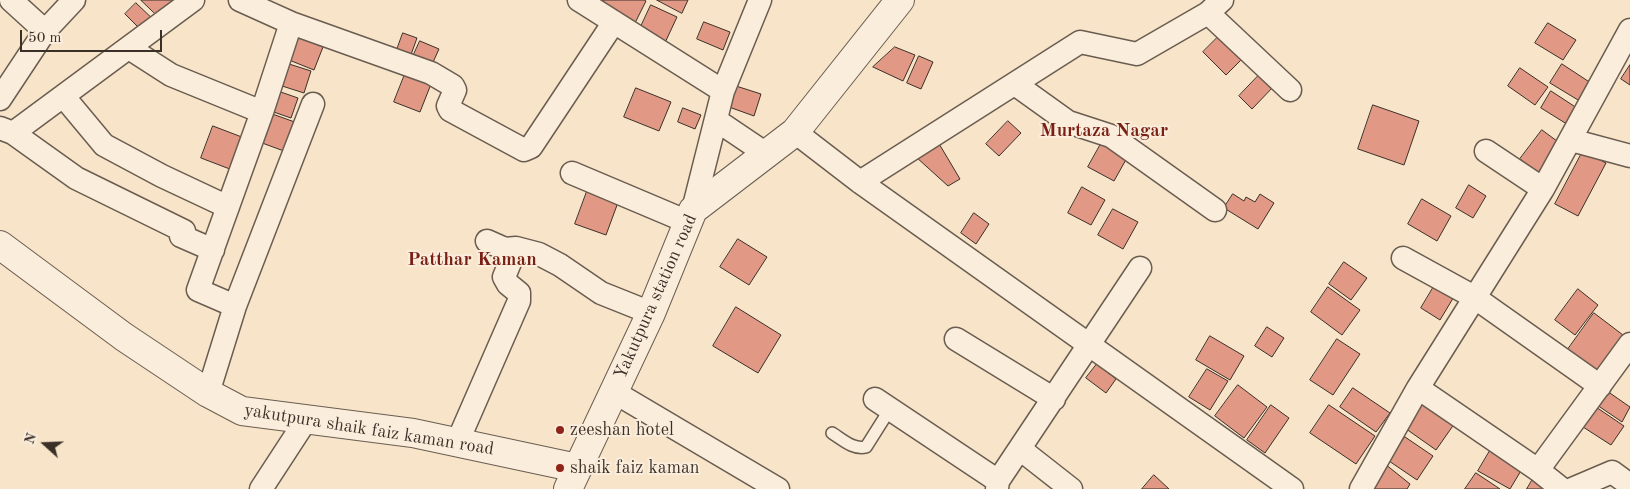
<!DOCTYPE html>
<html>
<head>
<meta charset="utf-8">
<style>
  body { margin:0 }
  #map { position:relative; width:1630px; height:489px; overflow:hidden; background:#f7e4c9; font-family:"Old Standard TT",serif }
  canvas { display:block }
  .north { position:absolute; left:20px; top:419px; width:50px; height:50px; -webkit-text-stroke:4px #faeddc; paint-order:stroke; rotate:290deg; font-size:14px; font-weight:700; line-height:20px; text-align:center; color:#3b3028 }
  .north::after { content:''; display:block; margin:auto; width:18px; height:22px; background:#3b3028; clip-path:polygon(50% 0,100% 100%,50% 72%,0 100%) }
  .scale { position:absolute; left:20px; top:30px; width:142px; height:22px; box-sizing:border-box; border:2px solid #3b3028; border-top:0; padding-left:6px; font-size:15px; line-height:18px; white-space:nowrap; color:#3b3028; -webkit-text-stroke:4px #faeddc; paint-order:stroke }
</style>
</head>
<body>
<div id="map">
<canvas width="1630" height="489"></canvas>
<div class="north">N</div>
<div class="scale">50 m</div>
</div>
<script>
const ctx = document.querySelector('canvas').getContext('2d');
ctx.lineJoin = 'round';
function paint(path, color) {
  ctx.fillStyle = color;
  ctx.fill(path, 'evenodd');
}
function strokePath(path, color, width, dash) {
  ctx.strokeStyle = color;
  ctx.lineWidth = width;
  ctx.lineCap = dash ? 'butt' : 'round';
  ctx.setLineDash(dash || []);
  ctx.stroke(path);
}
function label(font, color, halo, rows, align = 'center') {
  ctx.font = font + ' "Old Standard TT",serif';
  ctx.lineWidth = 4;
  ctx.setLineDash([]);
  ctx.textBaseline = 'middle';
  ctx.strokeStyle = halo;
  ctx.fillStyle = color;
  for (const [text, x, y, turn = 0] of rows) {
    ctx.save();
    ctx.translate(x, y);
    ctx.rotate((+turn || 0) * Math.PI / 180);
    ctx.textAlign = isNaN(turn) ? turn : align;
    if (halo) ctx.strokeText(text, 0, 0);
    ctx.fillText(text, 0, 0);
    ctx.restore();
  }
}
const building = new Path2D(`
  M141 0H177L160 18Z
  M604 0H644L646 1 632 29 598 12Z
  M657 0H688L682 13Z
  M136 3 156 22 145 34 125 14Z
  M651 5 677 17 663 47 637 35Z
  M704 22 730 32 723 50 697 39Z
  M1548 23 1576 40 1563 60 1535 43Z
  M403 33 417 38 408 63 394 58Z
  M1220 35 1243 58 1226 75 1203 52Z
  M298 37 323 47 314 70 289 60Z
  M420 41 439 49 429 71 410 63Z
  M895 47 915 55 903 81 873 67Z
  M919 56 933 62 921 89 907 83Z
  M286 63 311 71 304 93 279 85Z
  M1562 64 1594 85 1583 103 1550 83Z
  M1630 65V85L1621 79Z
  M1520 68 1548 87 1535 105 1508 86Z
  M407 69 433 79 420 112 394 102Z
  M1262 72 1275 85 1252 109 1239 96Z
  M736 86 761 94 754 116 729 107Z
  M636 88 671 102 659 131 624 117Z
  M272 89 298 98 291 118 265 109Z
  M1551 91 1580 110 1570 126 1541 108Z
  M1373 105 1419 121 1404 165 1358 149Z
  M683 108 701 115 695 129 678 122Z
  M264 111 303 125 292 154 254 140Z
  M1008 121 1021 133 999 156 986 144Z
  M213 126 247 139 235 171 201 158Z
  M1542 130 1561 144 1540 174 1520 159Z
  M938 142 960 179 948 186 916 157Z
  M1102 142 1128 156 1114 181 1088 167Z
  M1583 151 1606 163 1578 216 1555 204Z
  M1469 185 1486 196 1473 218 1456 208Z
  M589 186 620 197 606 235 575 224Z
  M1082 187 1105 200 1091 225 1068 213Z
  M1233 194 1244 201 1246 197 1255 202 1260 194 1274 203 1258 229 1224 208Z
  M1422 199 1451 216 1437 241 1408 224Z
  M1113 209 1138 222 1123 249 1098 235Z
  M974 213 989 224 976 244 961 233Z
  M738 239 767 257 749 285 720 267Z
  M1344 262 1367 278 1351 300 1329 284Z
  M1436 283 1455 295 1440 320 1421 308Z
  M1328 287 1360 310 1342 335 1311 312Z
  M1578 289 1598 305 1575 335 1555 320Z
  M736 307 781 335 758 373 713 346Z
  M1594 313 1623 335 1595 374 1566 352Z
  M1267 327 1284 338 1272 357 1255 346Z
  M1210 336 1244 356 1230 380 1196 360Z
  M1337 339 1360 354 1333 395 1310 380Z
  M1097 364 1116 379 1106 393 1086 378Z
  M1207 369 1228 381 1210 410 1189 397Z
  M1238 385 1267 407 1244 438 1215 416Z
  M1353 388 1390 413 1376 432 1340 407Z
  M1607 391 1630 407 1622 422 1597 405Z
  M1423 396 1457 420 1436 450 1402 426Z
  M1271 405 1289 418 1265 453 1247 440Z
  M1329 405 1375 436 1356 464 1310 433Z
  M1593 405 1624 426 1611 445 1580 425Z
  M1405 437 1433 456 1417 480 1389 461Z
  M1491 449 1522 469 1510 489 1478 471Z
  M1385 464 1410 484 1407 489H1366Z
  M1476 473 1500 489H1465Z
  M1154 475 1169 489H1142Z
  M1534 477 1552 489H1527Z`);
const service = new Path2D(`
  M832 433C842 439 853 450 866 447L890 409`);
const minor = new Path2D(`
  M11 0 45 31
  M579 0 723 91
  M1208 13 1290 90
  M291 23 431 73 453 86 455 90 448 106 450 110 524 150 531 147 614 22
  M129 48 171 75 262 112
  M1015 84 1068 122 1111 136 1215 210
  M64 97 104 145 162 176 228 207
  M0 99 45 31 74 0
  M716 120 765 153
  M0 128 13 133 193 0
  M795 132 860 182 1292 489
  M13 133 76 178 184 231 181 236 213 250
  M1571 140 1630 156
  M1486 151 1543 189
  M572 173 688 222
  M860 182 1080 42 1137 54 1208 13 1222 0
  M693 210 723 91 760 0
  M487 241 505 249 516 248 539 254 560 265 601 293 651 313
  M1403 258 1474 297 1600 386
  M235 306 313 104
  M956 339 1054 399
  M1418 388 1538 470 1562 489
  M614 392 778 489
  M208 393 235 306 198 290 262 112 291 23 240 0
  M875 399 998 481 997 489
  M457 443 519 301V293L508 284 504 277 516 248
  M1020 449 1071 489
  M1538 470 1630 344
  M998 481 1140 268
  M261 489 306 420
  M1361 489 1418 388 1543 189 1630 30
  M1572 489 1612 472 1630 485`);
const tertiary = new Path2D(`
  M0 245 124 337 208 393 242 411 413 433 577 468
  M568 489 651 313 693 210 795 132 900 0`);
const markers = [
  [560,430,5,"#8f2418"],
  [560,468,5,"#8f2418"]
];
const streetNames = [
  ["Yakutpura station road",656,297,-66],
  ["yakutpura shaik faiz kaman road",369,430,9]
];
const poiNames = [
  ["zeeshan hotel",570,430],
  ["shaik faiz kaman",570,468]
];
const neighbourhoodNames = [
  ["Murtaza Nagar",1104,131],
  ["Patthar Kaman",472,260]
];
paint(building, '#e19884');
strokePath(building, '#3b3028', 1);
strokePath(service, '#6a5d50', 14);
strokePath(minor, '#6a5d50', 25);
strokePath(tertiary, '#6a5d50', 30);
strokePath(service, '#faeddc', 11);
strokePath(minor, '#faeddc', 22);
strokePath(tertiary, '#faeddc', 28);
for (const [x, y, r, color] of markers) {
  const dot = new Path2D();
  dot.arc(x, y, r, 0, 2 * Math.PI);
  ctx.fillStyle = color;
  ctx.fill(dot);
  strokePath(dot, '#faeddc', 2);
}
label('18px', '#3b3028', '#faeddc', streetNames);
label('18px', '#3b3028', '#faeddc', poiNames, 'left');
label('bold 19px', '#7a1f14', '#faeddc', neighbourhoodNames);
</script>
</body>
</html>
